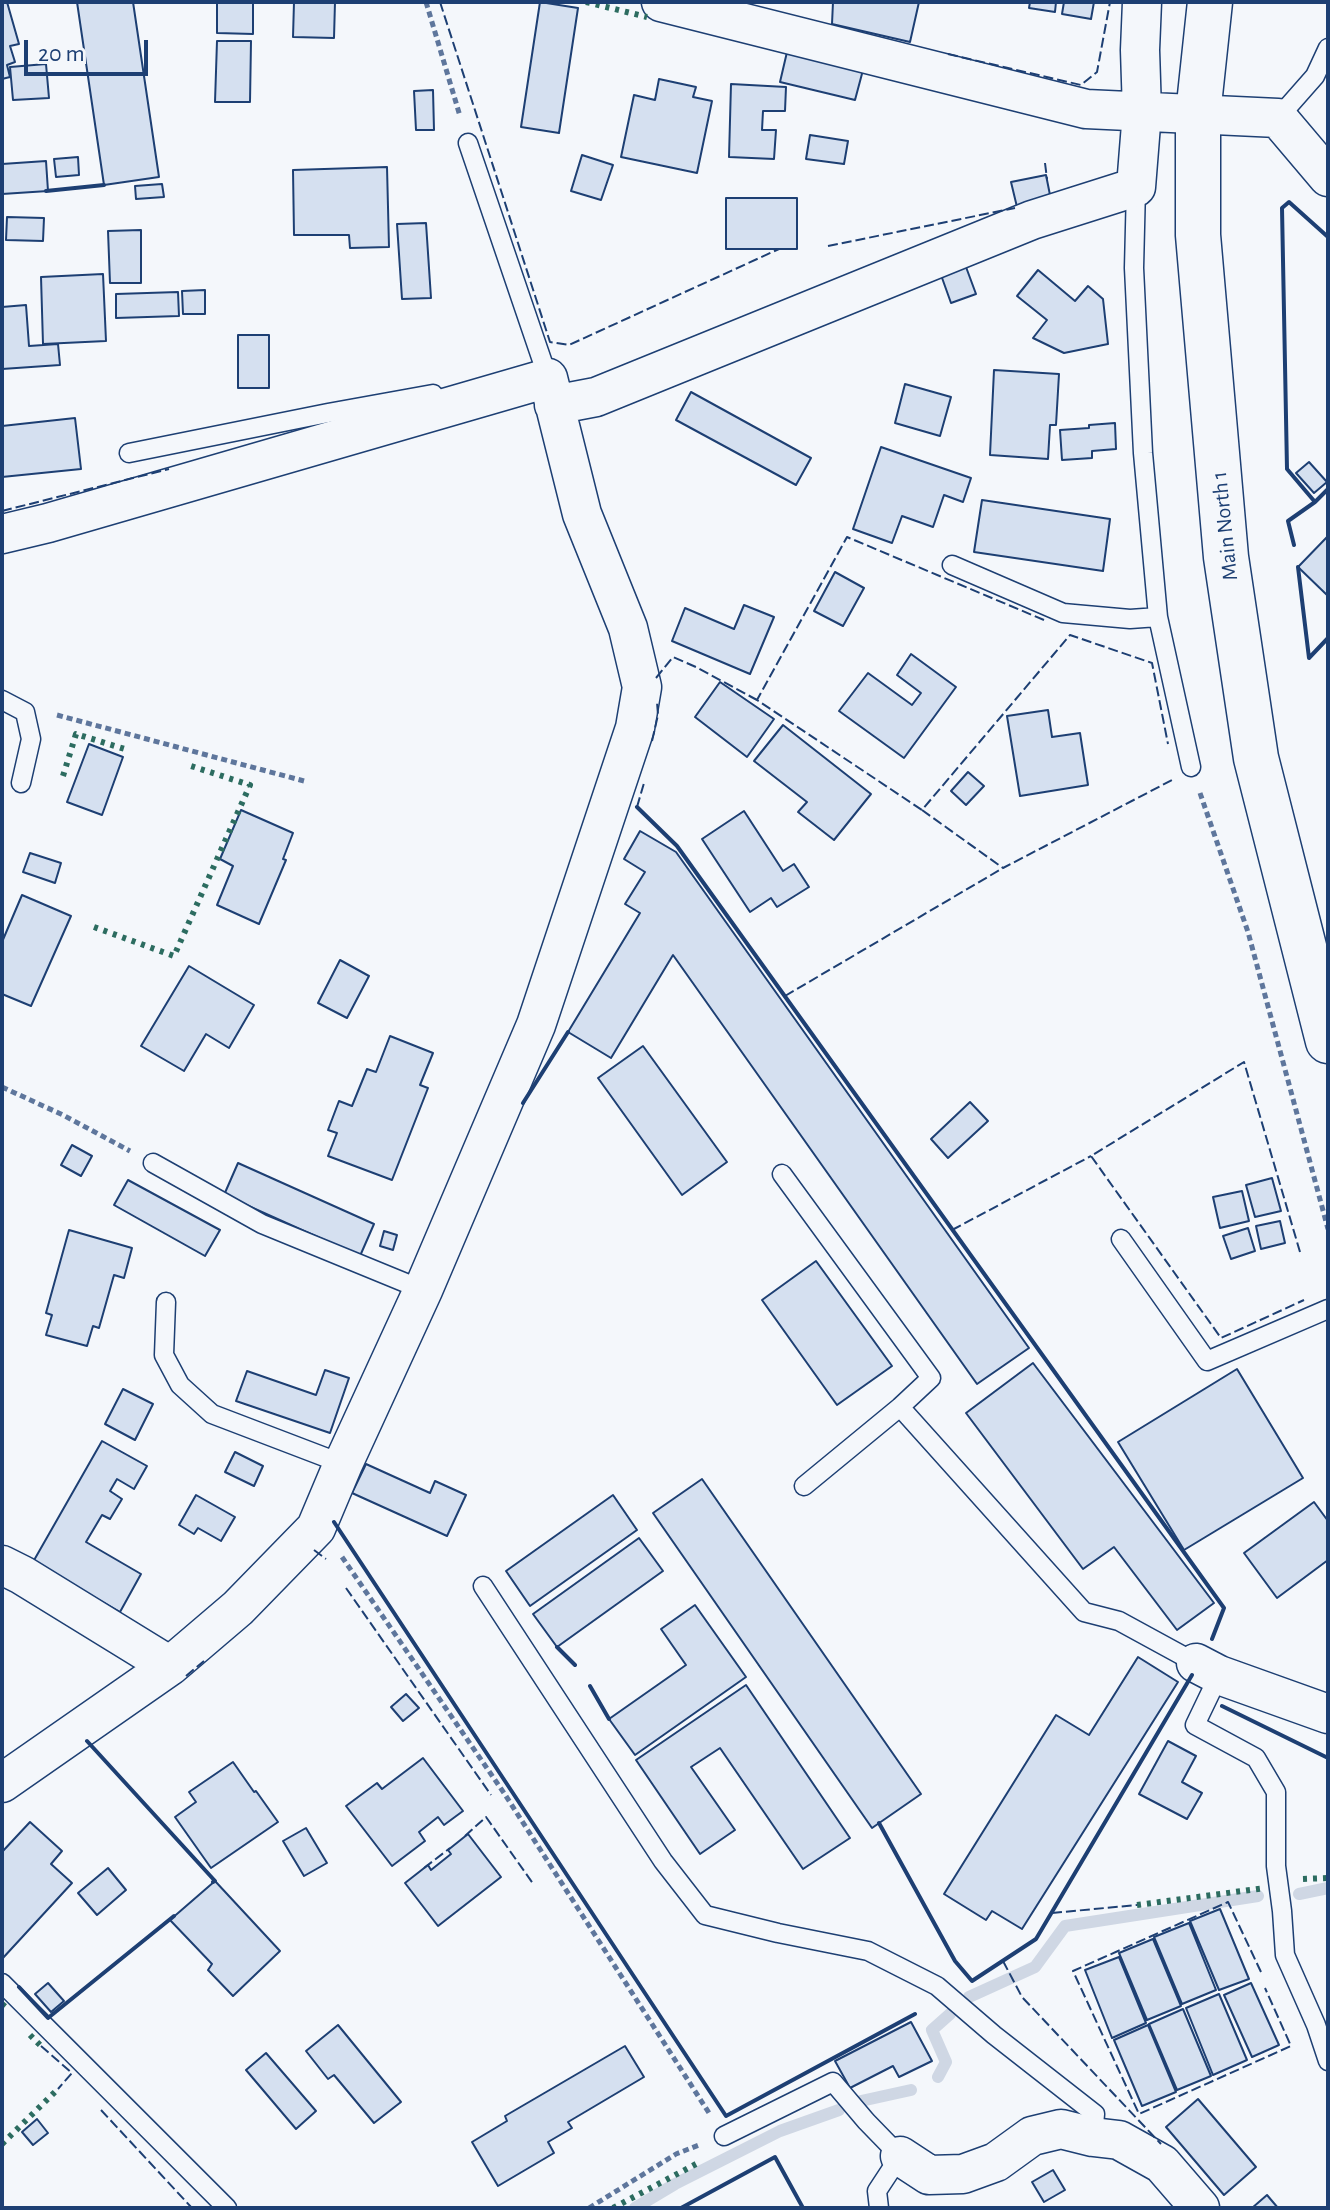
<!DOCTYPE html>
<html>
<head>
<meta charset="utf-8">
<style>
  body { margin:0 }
  #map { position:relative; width:1330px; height:2210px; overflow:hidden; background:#f4f7fb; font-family:"Alegreya Sans",sans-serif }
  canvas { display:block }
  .frame { position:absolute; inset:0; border:4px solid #1d3f73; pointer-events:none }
  .scale { position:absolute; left:24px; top:40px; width:124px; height:36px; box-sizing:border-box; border:4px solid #1d3f73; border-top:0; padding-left:10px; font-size:24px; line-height:28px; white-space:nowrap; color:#1d3f73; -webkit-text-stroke:6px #f4f7fb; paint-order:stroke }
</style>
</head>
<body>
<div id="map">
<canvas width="1330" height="2210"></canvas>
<div class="frame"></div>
<div class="scale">20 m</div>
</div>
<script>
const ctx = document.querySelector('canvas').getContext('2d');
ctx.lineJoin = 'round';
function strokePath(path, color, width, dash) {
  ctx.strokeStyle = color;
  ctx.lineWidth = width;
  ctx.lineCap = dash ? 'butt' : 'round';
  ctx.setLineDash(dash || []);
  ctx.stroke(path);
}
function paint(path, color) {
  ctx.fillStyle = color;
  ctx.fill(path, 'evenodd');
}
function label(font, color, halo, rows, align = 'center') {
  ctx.font = font + ' "Alegreya Sans",sans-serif';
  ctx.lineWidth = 6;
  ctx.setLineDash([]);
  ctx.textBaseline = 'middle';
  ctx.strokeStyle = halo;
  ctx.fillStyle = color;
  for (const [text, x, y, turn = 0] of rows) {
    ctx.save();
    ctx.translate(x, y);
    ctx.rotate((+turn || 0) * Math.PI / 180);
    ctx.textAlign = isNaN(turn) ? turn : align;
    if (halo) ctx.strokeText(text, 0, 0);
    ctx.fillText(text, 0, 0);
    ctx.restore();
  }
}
const stream = new Path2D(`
  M1299 1894 1328 1888
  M969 1997 1035 1967 1065 1926 1258 1896
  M938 2077 946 2062 932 2030 950 2014
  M861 2101 911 2090
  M635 2208 675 2184 780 2131 839 2110`);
const building = new Path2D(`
  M2 2H7L19 44 10 46 15 62 7 65 10 77 2 79Z
  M77 2H133L159 177 104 185Z
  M217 2H253V34L217 33Z
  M294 2H335L334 38 293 37Z
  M540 2 578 8 559 133 521 127Z
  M833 2H919L910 42 832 24Z
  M1030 2H1056L1055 12 1029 8Z
  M1064 2H1094L1091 19 1062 14Z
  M217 41H251L250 102H215Z
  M787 52 863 70 855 100 780 82Z
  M46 64 49 98 13 100 10 67Z
  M659 79 696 87 693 97 712 101 697 173 621 157 634 95 655 100Z
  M731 84 786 87 785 111H763L762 130H776L774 159 729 157Z
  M433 90 434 130H416L414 91Z
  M810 135 848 141 844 164 806 159Z
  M582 155 613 165 601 200 571 191Z
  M78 157 79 175 56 177 54 159Z
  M46 161 48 191 2 194V164Z
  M387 167 389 247 350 248 349 235H294L293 170Z
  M1046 175 1051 200 1017 207 1011 182Z
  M162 184 164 197 136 199 135 186Z
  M726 198H797V249H726Z
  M7 217 44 218 43 241 6 240Z
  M426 223 431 298 402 299 397 224Z
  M141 230V283H110L108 231Z
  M966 267 976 294 951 303 941 275Z
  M1038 270 1075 301 1088 286 1103 299 1108 344 1064 353 1033 338 1047 320 1017 296Z
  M103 274 106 341 43 344 41 277Z
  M205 290V314H183L182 291Z
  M178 292 179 316 116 318V294Z
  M26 305 29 346 58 344 60 365 2 369V307Z
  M238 335H269V388H238Z
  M994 370 1059 374 1056 425H1050L1048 459 990 455Z
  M905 384 951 397 940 436 895 423Z
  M691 392 811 458 796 485 676 420Z
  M75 418 81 469 2 477V426Z
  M1115 423 1116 449 1092 451V458L1062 460 1060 430 1089 428V425Z
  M881 447 971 478 963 502 944 495 933 527 902 516 892 543 853 529Z
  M1309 462 1327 482 1314 493 1296 473Z
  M982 500 1110 519 1103 571 974 552Z
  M1328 536V596L1298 567Z
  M835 572 864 588 843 626 814 611Z
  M744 605 774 617 750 674 672 641 685 608 734 629Z
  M911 654 956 687 904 758 839 711 868 673 912 705 921 693 897 675Z
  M720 682 774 719 747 757 695 717Z
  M1048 710 1052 737 1080 733 1088 785 1020 796 1007 716Z
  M783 725 871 794 834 840 798 812 807 802 754 761Z
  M89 744 123 757 102 815 67 802Z
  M968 772 984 786 966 805 951 791Z
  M241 810 293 833 283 859 286 860 259 924 217 905 233 866 220 859Z
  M744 811 783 871 794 864 809 887 777 907 771 898 750 912 702 839Z
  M640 831 676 852 1029 1348 977 1384 673 955 611 1058 568 1032 640 913 625 904 645 872 624 859Z
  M30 853 61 863 55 883 23 872Z
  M22 895 71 916 31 1006 2 994V942Z
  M340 960 369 976 347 1018 318 1003Z
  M189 966 254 1005 229 1048 206 1034 184 1071 141 1046Z
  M390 1036 433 1053 420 1085 428 1088 392 1180 328 1156 337 1133 328 1130 339 1101 352 1106 367 1069 376 1072Z
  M643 1046 727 1162 682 1195 598 1078Z
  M970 1102 988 1121 948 1158 931 1139Z
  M72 1145 92 1156 81 1176 61 1165Z
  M238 1163 374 1224 360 1256 224 1195Z
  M1272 1178 1281 1211 1255 1217 1246 1185Z
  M128 1180 220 1230 205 1256 114 1205Z
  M1242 1191 1249 1221 1220 1228 1213 1197Z
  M1280 1221 1285 1243 1261 1249 1256 1226Z
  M1248 1228 1255 1251 1231 1259 1223 1236Z
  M69 1230 132 1248 124 1278 114 1275 99 1328 93 1326 87 1346 46 1335 52 1315 46 1313Z
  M384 1231 397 1235 393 1250 380 1246Z
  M816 1261 892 1366 837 1405 762 1300Z
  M1033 1363 1214 1603 1177 1630 1114 1547 1083 1569 966 1413Z
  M1237 1369 1303 1478 1184 1550 1118 1442Z
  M325 1370 349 1378 330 1433 236 1401 247 1371 316 1395Z
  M123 1389 153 1404 135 1440 105 1424Z
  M102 1441 147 1466 134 1489 117 1479 110 1491 122 1499 110 1519 102 1515 86 1542 141 1574 120 1612 33 1562Z
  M235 1452 263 1466 254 1486 225 1472Z
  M366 1464 430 1493 435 1481 466 1495 447 1536 352 1493Z
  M702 1479 921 1794 872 1828 653 1513Z
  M196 1495 235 1517 221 1541 198 1528 194 1534 179 1525Z
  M613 1495 637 1530 530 1606 506 1571Z
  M1314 1502 1328 1521V1560L1277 1598 1244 1553Z
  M639 1538 663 1571 557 1647 533 1614Z
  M695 1605 746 1677 635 1755 609 1719 686 1665 661 1629Z
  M1138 1657 1178 1682 1022 1929 992 1911 986 1920 944 1894 1056 1715 1089 1735Z
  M746 1685 850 1838 803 1869 720 1748 691 1767 735 1830 700 1854 636 1760Z
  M406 1694 419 1708 403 1721 391 1707Z
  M1168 1741 1196 1756 1182 1782 1202 1793 1187 1819 1139 1794Z
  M423 1758 463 1811 444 1825 438 1817 419 1832 425 1841 392 1866 346 1806 377 1783 382 1789Z
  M233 1762 254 1792 256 1791 278 1822 211 1868 175 1817 196 1802 189 1792Z
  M30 1822 62 1851 51 1864 72 1883 2 1959V1852Z
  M306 1828 327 1863 304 1876 283 1841Z
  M468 1834 501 1877 438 1926 405 1883 428 1865 431 1870 451 1854 448 1850Z
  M108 1868 126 1890 97 1915 78 1893Z
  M215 1881 280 1951 233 1996 208 1970 212 1964 170 1920Z
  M1220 1909 1249 1979 1219 1990 1190 1921Z
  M1189 1923 1216 1990 1182 2004 1154 1937Z
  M1153 1939 1181 2006 1147 2020 1119 1953Z
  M1119 1957 1146 2023 1112 2038 1085 1970Z
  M48 1983 64 2001 51 2012 35 1994Z
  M1251 1983 1279 2045 1252 2057 1224 1995Z
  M1219 1994 1247 2060 1213 2075 1186 2008Z
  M1183 2009 1211 2076 1177 2090 1149 2024Z
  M911 2022 932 2061 899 2077 893 2066 850 2088 835 2061Z
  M338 2025 401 2102 374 2123 334 2075 328 2079 306 2051Z
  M1148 2025 1176 2092 1142 2106 1114 2040Z
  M625 2046 644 2077 568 2122 572 2128 548 2142 554 2153 498 2186 472 2142 507 2121 505 2116Z
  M266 2053 316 2111 296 2129 246 2070Z
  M1198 2099 1256 2167 1224 2195 1166 2127Z
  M37 2119 48 2133 33 2145 22 2132Z
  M1053 2170 1065 2190 1044 2202 1032 2182Z
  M1267 2195 1278 2208H1252Z`);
const path = new Path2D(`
  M426 2 460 116
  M57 715 304 781
  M1200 793 1248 932 1328 1229
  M2 1087 63 1115 130 1151
  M342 1557 504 1793 709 2113
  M589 2208 676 2154 699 2145`);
const service = new Path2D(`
  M1278 118 1315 76 1328 48
  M468 143 548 378
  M1136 187 1134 268 1143 453 1158 617 1191 767
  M129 453 328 413 433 394
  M952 565 1063 613 1130 619 1158 617
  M2 700 25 712 31 739 21 783
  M153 1163 262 1224 423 1290
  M782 1174 931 1378 900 1407 804 1486
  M1121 1239 1207 1361 1328 1309
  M166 1302 164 1355 180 1385 212 1414 343 1464
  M900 1407 1084 1612 1119 1621 1196 1663
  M483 1586 663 1861 705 1915 778 1933 868 1951 937 1986 994 2035 1095 2114 1093 2137
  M1219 1675 1195 1725 1256 1758 1276 1792V1866L1282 1911 1285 1955 1316 2025 1328 2061
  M2 1983 227 2208
  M724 2136 833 2082 866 2121 900 2156 877 2191 879 2208`);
const minor = new Path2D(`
  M661 2 1086 109 1278 118 1328 177
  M554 405 596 397 1032 220 1136 187 1142 112 1140 50 1142 2
  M2 534 48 523 548 378 582 514 628 628 642 687 635 728 536 1025 423 1290 343 1464 316 1528 238 1608 170 1666
  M2 1565 22 1575 170 1666 2 1783
  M1196 1663 1219 1675 1328 1714
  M900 2156 929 2175 963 2174 996 2162 1032 2136 1061 2129 1093 2137 1119 2140 1162 2164 1200 2208`);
const primary = new Path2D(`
  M1210 2 1198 114V235L1226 557 1256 758 1328 1041`);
const hedge = new Path2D(`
  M586 2 647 17
  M63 776 76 734 128 750
  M94 927 174 956 250 785 188 765
  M1303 1879 1328 1878
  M1137 1905 1265 1888
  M2 2004 9 2010
  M30 2035 41 2046
  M2 2144 58 2089
  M613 2208 696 2164`);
const fence = new Path2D(`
  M440 2 550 342 569 345 779 249
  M948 54 1081 85 1097 72 1110 2
  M1045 163 1047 179
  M828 246 1015 208
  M2 511 169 469
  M1044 620 847 537 757 700 922 810 1070 635 1152 663 1168 744
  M656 678 673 657 696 667 757 700
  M652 741 658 715 657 702
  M637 807 644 783
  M922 810 1003 868 1174 779
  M785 996 1003 868
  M952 1230 1091 1156
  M1300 1252 1244 1062 1091 1156 1221 1338 1304 1300
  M314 1550 326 1559
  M346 1588 491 1795
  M186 1676 204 1661
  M465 1836 486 1817 534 1885
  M424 1868 450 1848
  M1052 1913 1137 1905
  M1003 1961 1022 1997 1161 2144
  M1261 1972 1228 1902 1073 1971 1139 2114 1291 2046 1265 1988
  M41 2046 72 2073 58 2089
  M101 2110 192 2208`);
const wall = new Path2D(`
  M46 191 104 185
  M1328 237 1289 202 1282 208 1287 469 1315 502 1328 489
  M1294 545 1288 521 1315 502
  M1298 567 1309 658 1328 638
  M637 807 677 846 1224 1608 1212 1639
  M523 1103 568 1032
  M334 1522 726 2116 915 2014
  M557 1647 575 1665
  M590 1686 609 1719
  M1222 1706 1328 1758
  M87 1741 215 1881 213 1882
  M879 1823 955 1961 972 1981 1036 1939 1192 1675
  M19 1987 48 2018 174 1916
  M681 2208 775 2157 803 2208`);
const streetNames = [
  ["Main North 1",1225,526,-96]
];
strokePath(stream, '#cfd7e4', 12);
paint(building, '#d5e0f0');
strokePath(building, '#1d3f73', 2);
strokePath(service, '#1d3f73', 21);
strokePath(minor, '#1d3f73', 41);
strokePath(primary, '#1d3f73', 47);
strokePath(path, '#5e769c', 5, [6, 4]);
strokePath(service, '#f4f7fb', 18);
strokePath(minor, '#f4f7fb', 38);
strokePath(primary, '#f4f7fb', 44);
strokePath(hedge, '#2c6c60', 6, [4, 6]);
strokePath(fence, '#1d3f73', 2, [10, 4]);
strokePath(wall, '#1d3f73', 4);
label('22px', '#1d3f73', '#f4f7fb', streetNames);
</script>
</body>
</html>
